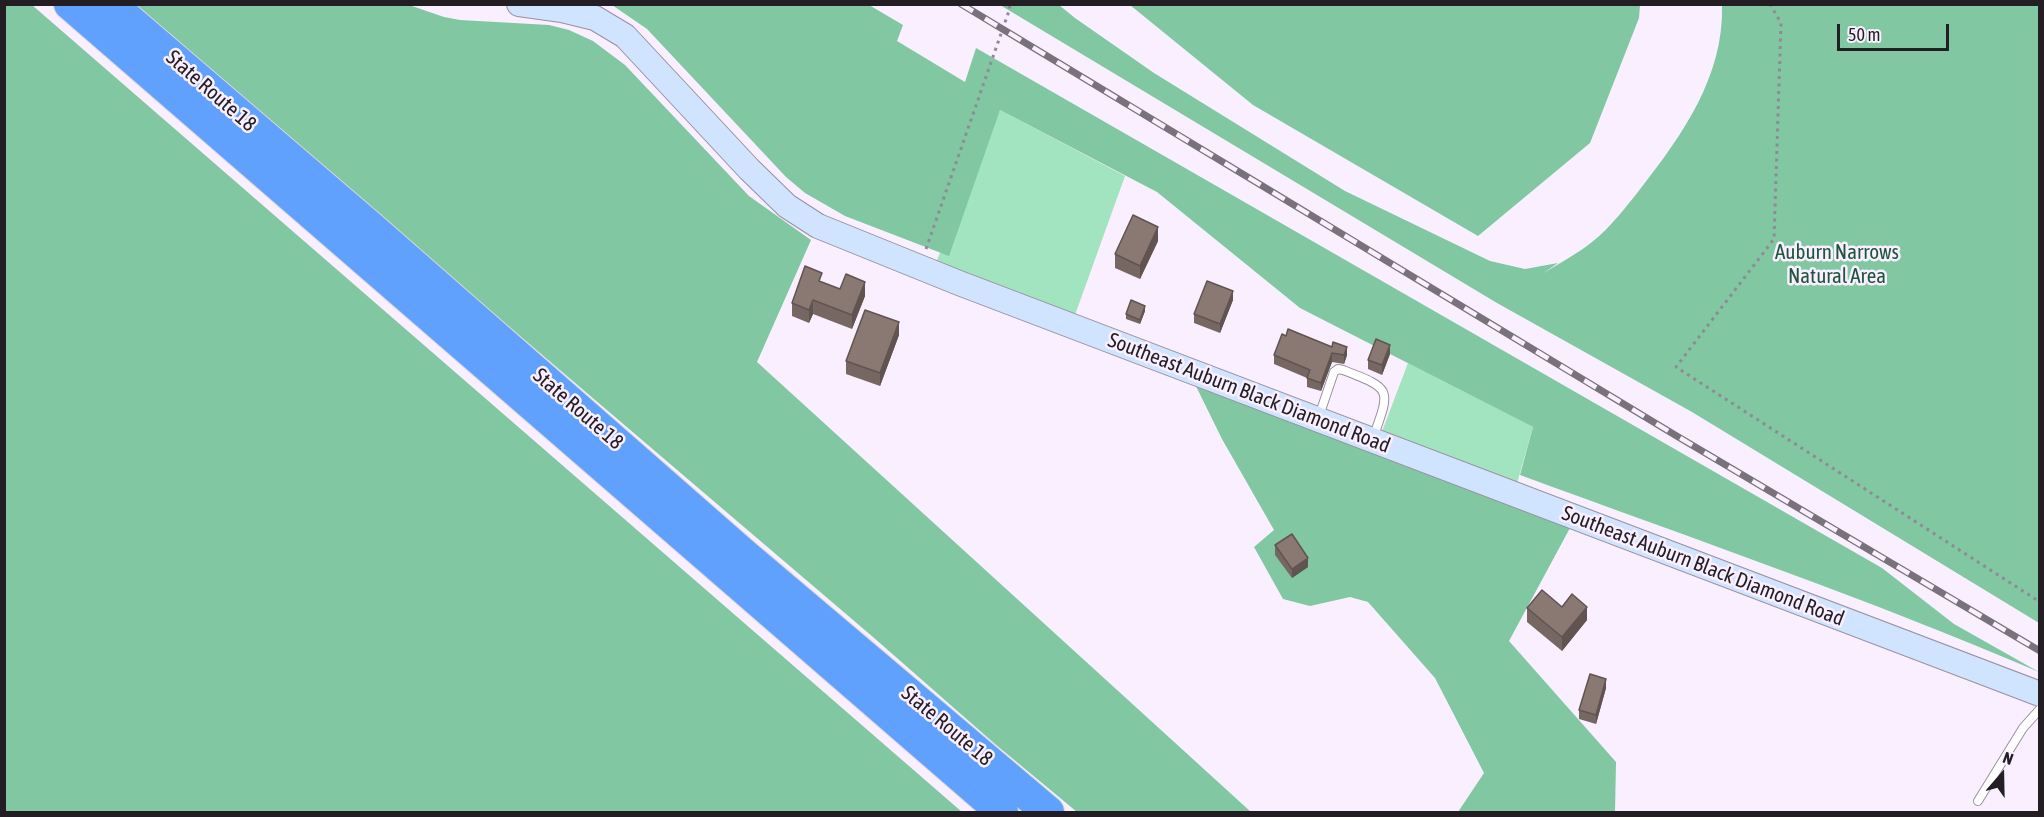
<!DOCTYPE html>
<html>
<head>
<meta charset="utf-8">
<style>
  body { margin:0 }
  #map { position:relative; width:2044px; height:817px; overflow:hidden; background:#f9efff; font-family:"Asap Condensed",sans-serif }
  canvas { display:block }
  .frame { position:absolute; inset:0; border:6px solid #221e24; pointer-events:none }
  .north { position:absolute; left:1972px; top:745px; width:60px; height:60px; -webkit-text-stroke:4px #f9efff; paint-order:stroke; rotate:20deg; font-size:16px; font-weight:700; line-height:24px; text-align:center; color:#221e24 }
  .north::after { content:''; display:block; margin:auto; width:21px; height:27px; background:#221e24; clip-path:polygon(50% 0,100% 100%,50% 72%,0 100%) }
  .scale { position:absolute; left:1837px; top:24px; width:112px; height:27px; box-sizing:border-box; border:3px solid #221e24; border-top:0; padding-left:8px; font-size:18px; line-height:21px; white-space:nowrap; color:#221e24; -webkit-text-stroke:4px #f9efff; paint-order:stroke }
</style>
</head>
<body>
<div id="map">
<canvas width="2044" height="817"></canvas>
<div class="frame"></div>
<div class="north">N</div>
<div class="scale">50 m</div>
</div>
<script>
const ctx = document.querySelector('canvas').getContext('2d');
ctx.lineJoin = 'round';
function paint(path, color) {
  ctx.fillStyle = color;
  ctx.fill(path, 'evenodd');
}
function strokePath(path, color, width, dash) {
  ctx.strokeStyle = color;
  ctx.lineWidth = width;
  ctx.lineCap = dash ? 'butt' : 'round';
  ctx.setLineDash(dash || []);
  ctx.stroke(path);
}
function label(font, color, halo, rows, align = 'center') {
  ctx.font = font + ' "Asap Condensed",sans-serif';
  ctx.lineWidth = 5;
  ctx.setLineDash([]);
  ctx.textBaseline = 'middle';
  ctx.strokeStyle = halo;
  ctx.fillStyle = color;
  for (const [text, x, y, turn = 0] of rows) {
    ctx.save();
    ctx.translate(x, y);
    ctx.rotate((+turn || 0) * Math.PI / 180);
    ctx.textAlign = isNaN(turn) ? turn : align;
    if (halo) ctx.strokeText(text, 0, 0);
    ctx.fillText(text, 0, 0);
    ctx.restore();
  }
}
const green = new Path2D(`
  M1000 110 1125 176 1071 326 932 272Z
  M1408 363 1533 427 1514 494 1378 442Z`);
const forest = new Path2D(`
  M5 4 32 5 962 812H5Z
  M135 5H409L444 17 460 20 549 25 569 30 593 41 625 65 749 196 811 240 757 362 1251 812H1077L995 744 873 637 384 220Z
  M612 5H869L903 25 897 41 965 82 976 48 1882 568 1954 624 2039 672C1869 599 1694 539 1520 475L1533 427 1300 308 1157 192 1000 110 949 256 845 216 805 193 786 177 647 29Z
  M1000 5H1059L1075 18 1154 73 1345 191 1490 261 1525 269 1558 263 1542 274C1558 264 1577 254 1592 242 1611 227 1626 207 1641 188 1683 134 1724 76 1722 5H2039V623L1692 412 1497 303Z
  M1130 5H1640L1639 18 1590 143 1478 236 1253 105Z
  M1188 370 1570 528 1509 641 1616 762 1615 812H1458L1484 773 1435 678 1368 602 1350 597 1310 606 1283 599 1254 547 1274 530 1222 439Z`);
const path = new Path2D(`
  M1770 4 1781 23 1774 239 1676 367 2040 602
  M926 249 1010 8 1008 4`);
const service = new Path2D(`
  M1319 416 1334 372 1338 369 1343 370C1392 389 1391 388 1373 438
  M1978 801 2023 728 2040 709`);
const secondary = new Path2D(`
  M519 4 562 10 595 18 625 36 749 169 787 206 818 226 959 283 2040 694`);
const motorway = new Path2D(`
  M70 4 1002 812
  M110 4 371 228 743 554 1048 812`);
const rail = new Path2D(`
  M961 4 1675 435 2040 651`);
const wall = new Path2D(`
  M1158 241 1140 279 1115 268V254Z
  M822 282 840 289 865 296 852 329 813 314 809 323 792 316V303Z
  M1233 300 1220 333 1194 323V314Z
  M1145 311 1140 324 1126 319V314Z
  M899 335 880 386 846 374V361Z
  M1286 336 1347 355 1344 364 1332 362 1321 391 1307 387V378L1274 364V355Z
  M1390 354 1382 375 1368 369V360Z
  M1275 545 1308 567 1292 578 1275 555Z
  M1562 607 1587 620 1562 651 1527 622V608Z
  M1606 688 1596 724 1579 719V710Z`);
const shadedWall = new Path2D(`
  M1158 227V241L1140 279V266Z
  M865 282V296L852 329V315Z
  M1233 291V300L1220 333V324Z
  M813 300V314L809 323V310Z
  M1145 306V311L1140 324V320Z
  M899 322V335L880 386V373Z
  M1390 345V354L1382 375V365Z
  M1347 347V355L1344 364V355Z
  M1332 353V362L1321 391V383Z
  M1308 558V567L1292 578V569Z
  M1587 607V620L1562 651V637Z
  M1606 679V688L1596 724V715Z`);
const building = new Path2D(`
  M1133 215 1158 227 1140 266 1115 254Z
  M805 266 822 273 819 281 840 289 846 274 865 282 852 315 813 300 809 310 792 303Z
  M1207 281 1233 291 1220 324 1194 314Z
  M1131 300 1145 306 1140 320 1126 314Z
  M865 310 899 322 880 373 846 361Z
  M1288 329 1332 347 1333 342 1347 347 1344 355 1332 353 1321 383 1307 378 1310 370 1274 355 1282 334 1286 336Z
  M1376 339 1390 345 1382 365 1368 360Z
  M1292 534 1308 558 1292 569 1275 545Z
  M1542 590 1562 607 1572 594 1587 607 1562 637 1527 608Z
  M1590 674 1606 679 1596 715 1579 710Z`);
const streetNames = [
  ["State Route 18",211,91,41],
  ["Southeast Auburn Black Diamond Road",1249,393,21],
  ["State Route 18",578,409,41],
  ["Southeast Auburn Black Diamond Road",1703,566,21],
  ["State Route 18",947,726,40]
];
const parkNames = [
  ["Auburn Narrows",1837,252],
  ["Natural Area",1837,276]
];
paint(green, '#a2e3c0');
paint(forest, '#80c7a2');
strokePath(service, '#99909e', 10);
strokePath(secondary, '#99909e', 26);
strokePath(motorway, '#d7d6d8', 34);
strokePath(path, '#918a96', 3, [3, 4.5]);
strokePath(service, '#fff', 8);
strokePath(secondary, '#d0e3ff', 24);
strokePath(motorway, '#61a1fe', 32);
strokePath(rail, '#78727c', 7);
strokePath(rail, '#f9efff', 4.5, [14]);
paint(wall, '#776763');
paint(shadedWall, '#615450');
paint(building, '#8a7873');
strokePath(building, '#615450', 1.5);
label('21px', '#221e24', '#f9efff', streetNames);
label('21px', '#1f553c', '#f9efff', parkNames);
</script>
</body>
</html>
